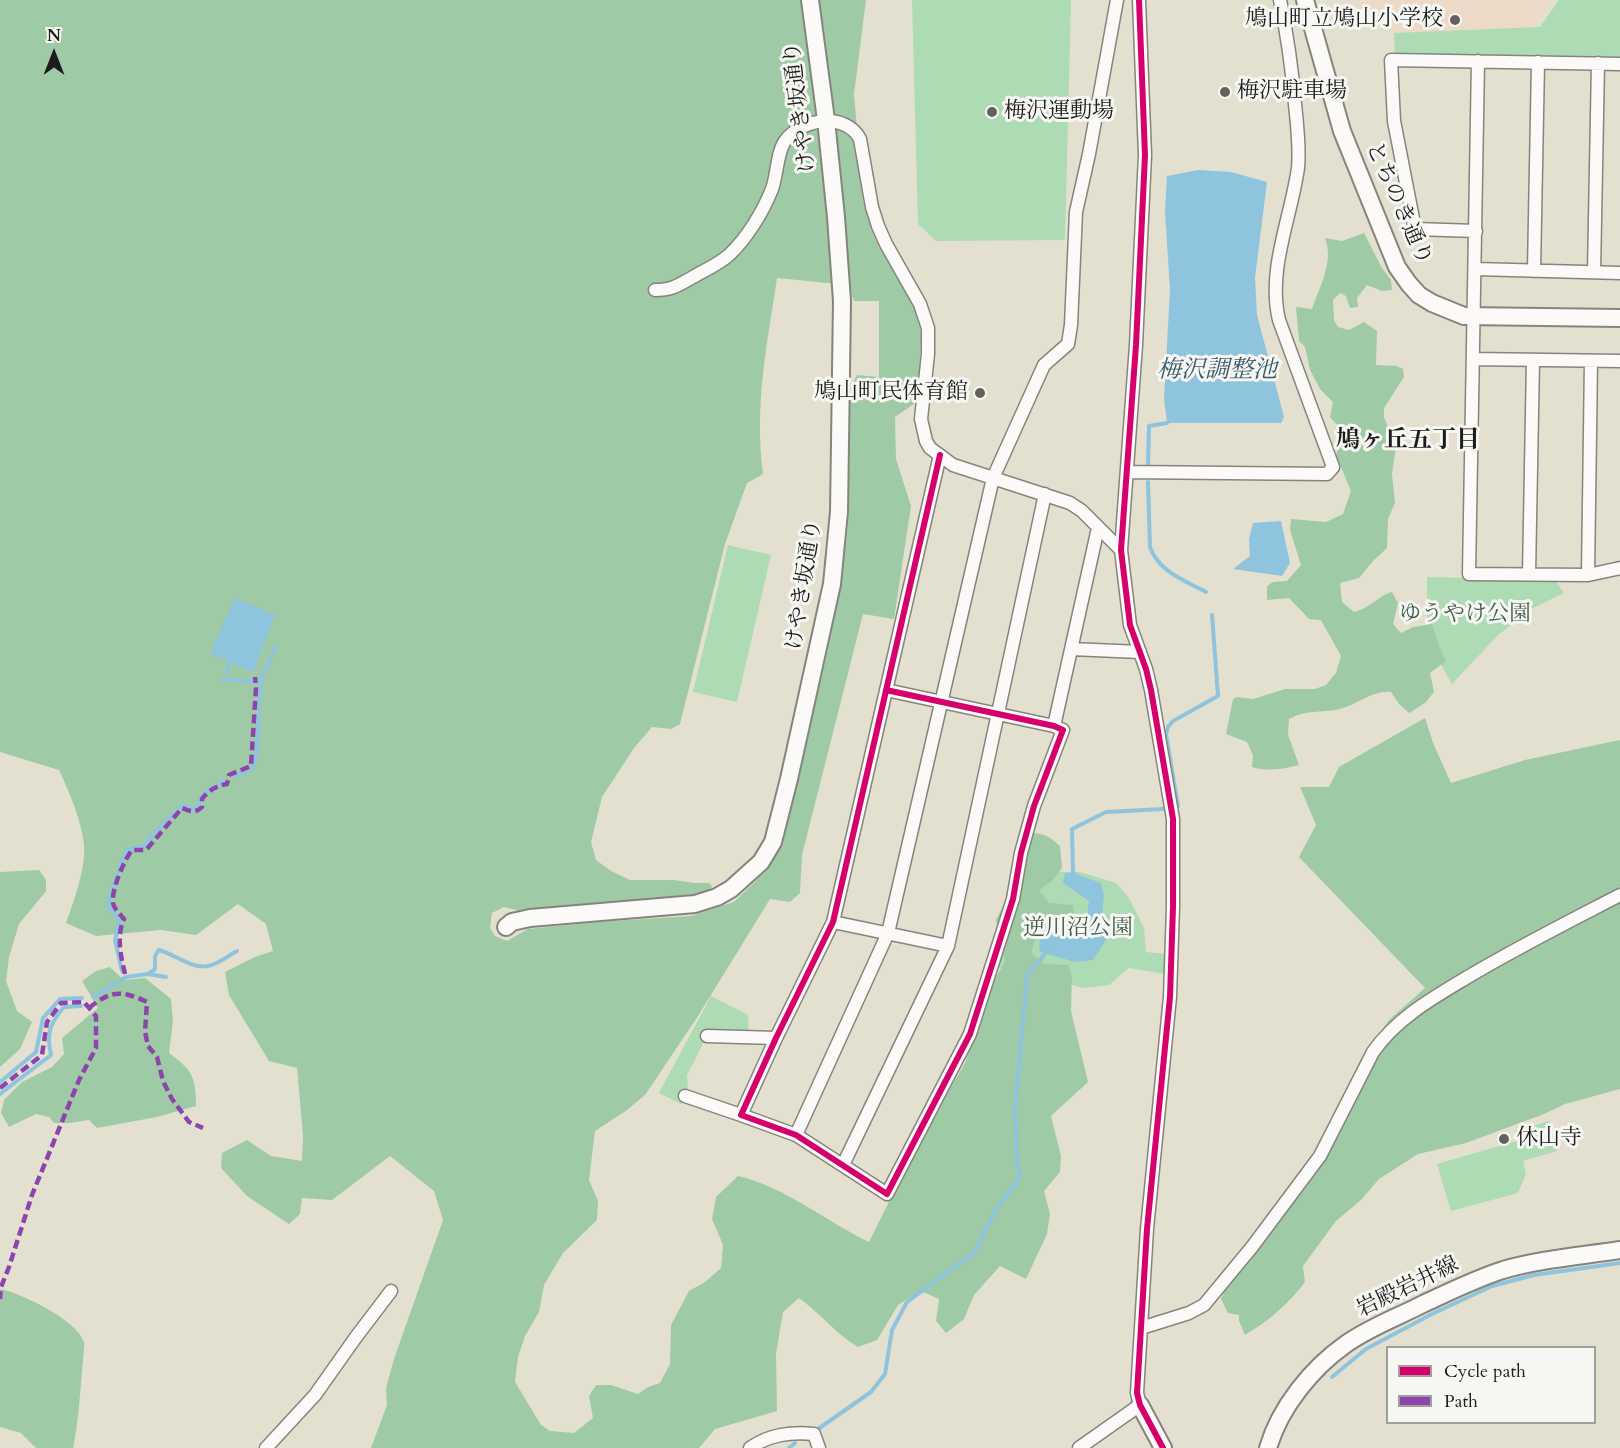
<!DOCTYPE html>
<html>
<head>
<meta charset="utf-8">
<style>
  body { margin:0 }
  #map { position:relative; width:1620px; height:1448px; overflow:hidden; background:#e3e0d0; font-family:Cardo,serif }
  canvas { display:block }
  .legend { position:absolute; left:1386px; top:1346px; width:210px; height:78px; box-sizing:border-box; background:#f6f6f2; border:2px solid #9f9f9c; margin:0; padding:8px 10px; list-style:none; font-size:18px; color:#1c1c1c }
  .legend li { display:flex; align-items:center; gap:12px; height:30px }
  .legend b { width:30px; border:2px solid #9f9f9c }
  .north { position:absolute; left:24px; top:24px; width:60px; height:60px; -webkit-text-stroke:4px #f6f6f2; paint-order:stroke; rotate:0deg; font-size:16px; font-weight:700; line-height:24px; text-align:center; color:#1c1c1c }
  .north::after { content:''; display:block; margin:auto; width:21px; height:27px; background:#1c1c1c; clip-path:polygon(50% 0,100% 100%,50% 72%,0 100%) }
</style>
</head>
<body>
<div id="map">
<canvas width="1620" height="1448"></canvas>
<ul class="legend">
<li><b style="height:8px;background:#d6006c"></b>Cycle path</li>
<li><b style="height:8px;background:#8e44ad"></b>Path</li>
</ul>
<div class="north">N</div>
</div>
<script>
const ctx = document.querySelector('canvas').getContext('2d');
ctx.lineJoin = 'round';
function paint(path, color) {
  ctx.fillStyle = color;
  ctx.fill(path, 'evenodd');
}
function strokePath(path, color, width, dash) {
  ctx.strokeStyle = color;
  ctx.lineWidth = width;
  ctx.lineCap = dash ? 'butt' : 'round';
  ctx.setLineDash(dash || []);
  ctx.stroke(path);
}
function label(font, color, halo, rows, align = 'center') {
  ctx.font = font + ' Cardo,"Noto Serif JP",serif';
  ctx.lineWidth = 6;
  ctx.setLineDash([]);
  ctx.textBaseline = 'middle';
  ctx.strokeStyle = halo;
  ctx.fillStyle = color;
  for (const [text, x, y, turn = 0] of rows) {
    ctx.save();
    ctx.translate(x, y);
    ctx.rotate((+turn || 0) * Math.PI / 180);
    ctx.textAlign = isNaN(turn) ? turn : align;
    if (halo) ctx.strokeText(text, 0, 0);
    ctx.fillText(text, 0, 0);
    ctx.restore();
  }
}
const built = new Path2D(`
  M1358 0H1552L1528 32 1523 35 1396 32 1360 13Z`);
const green = new Path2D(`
  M912 0H1071L1065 240 936 241 918 224Z
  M1559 0H1620V59L1395 56 1394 33 1540 27Z
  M728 545 771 555 737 702 693 692Z
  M1427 577 1555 580 1564 593 1531 609 1497 636 1452 684 1427 640Z
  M1058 872H1080L1116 883 1129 898 1144 928 1146 952 1166 954V974L1129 968 1109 985 1083 988 1044 977 996 967 1018 899Z
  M711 996 748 1015 749 1033 709 1032 687 1075 688 1090 681 1104 659 1093Z
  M1549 1121 1557 1151 1523 1161 1526 1174 1518 1193 1451 1211 1437 1164 1517 1141 1515 1131Z`);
const forest = new Path2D(`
  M0 0H866L854 94 863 200 872 231 880 249 906 286 918 310 921 336 918 401 895 417 896 459 911 506 894 619 863 614 802 855 800 893 790 902 770 899 698 1016 645 1095 627 1110 595 1131 589 1180 598 1201 597 1220 563 1253 544 1285 539 1312 525 1336 518 1357 515 1382 541 1425 550 1431 574 1433 593 1418 589 1396 596 1385H611L638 1394 648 1387 660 1383 670 1364 671 1325 689 1291 705 1282 721 1268 723 1245 712 1219 716 1197 738 1176C786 1187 825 1221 869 1242L915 1149 965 1063 976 1030 996 977 1005 961 996 920 1007 898 1024 833C1042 833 1047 834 1060 846L1062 868 1052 881 1039 890 1049 903 1073 905 1074 916C1064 926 1051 925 1038 931L1031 953 1044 964 1068 965 1072 976 1071 1011 1088 1082 1051 1116 1061 1156 1060 1172 1044 1191 1050 1214 1047 1234 1026 1279 1000 1266 974 1295 964 1319 946 1333 936 1321 939 1299 921 1291 898 1305 877 1340 858 1347C836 1334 820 1313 799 1298L783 1312 776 1354 777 1411 715 1429 699 1448H371L387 1405 386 1388 394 1359 443 1220 434 1191 390 1156 332 1200 302 1198 300 1214 289 1224 247 1196 221 1168 222 1153 247 1140 271 1156 302 1161 303 1136 297 1068 269 1061 229 995 225 972 255 957 273 951 266 924 238 904 196 935 161 930 96 936 66 923C74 901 86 868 84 845 81 819 70 794 59 770L0 752ZM777 278 848 285 854 301H879V377L857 375 850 388 848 525 840 591 825 662 784 830 766 871 734 902 691 916 598 922 528 929 507 941 495 936 490 928 492 913 504 907 525 912 624 901 669 899 706 893 712 887 710 883H694L674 880H630L611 871 596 860 591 842 602 797 634 748 652 727 671 729 680 724 725 544 747 483 763 474C754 405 767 346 777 278Z
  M1364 233 1382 268 1391 280 1392 290 1382 291 1367 285 1357 298 1358 307 1350 308 1346 296 1340 293 1333 300 1334 320 1338 327 1349 330 1364 322 1377 331 1376 365 1397 366 1403 369 1404 377 1384 408V417L1396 447 1392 474 1395 503 1388 519 1387 548 1372 562 1359 578 1340 583 1342 602 1354 612C1373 607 1377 596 1392 592L1398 603 1393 624 1401 633 1413 627 1432 624 1439 646 1446 661 1430 673 1434 692 1425 703 1409 713 1399 704 1391 692C1373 690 1360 703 1343 708 1324 714 1309 708 1289 719L1288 735 1299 765C1284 769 1268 772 1252 767L1253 755 1247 742 1226 734 1233 699 1237 697 1253 699 1285 689H1315L1326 685 1336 673 1341 656 1321 620 1309 619 1289 598 1267 600V586L1273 582 1287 581 1301 565 1290 530 1291 519 1326 522 1343 514 1351 491 1336 455 1340 441 1339 427 1330 417 1333 402 1320 389 1310 370 1305 347 1299 341 1296 307 1312 309C1320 285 1334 263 1325 238L1342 241Z
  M1425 718 1433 743 1451 783 1525 760 1620 740V1089L1565 1104 1544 1114 1466 1143 1418 1154 1379 1179 1361 1200 1336 1221 1303 1266 1305 1282C1289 1304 1268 1321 1245 1335L1239 1321V1315L1228 1313 1221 1299 1226 1287 1310 1181 1335 1140 1359 1092 1363 1056 1389 1020 1425 988 1299 857 1316 825 1300 787H1329L1339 767Z
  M39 870 46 880V891L19 924 9 957 6 981 17 1011 32 1022 20 1049 0 1067V872Z
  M110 967 124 980 145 978 171 999 173 1021 169 1053C192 1070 196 1076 196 1106L157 1117 97 1128 89 1120 70 1123H54L49 1117 36 1114 9 1127 1 1113 4 1100 22 1082 52 1067 64 1054 62 1038 98 1008 82 981 96 971Z
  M0 1289C21 1293 77 1320 84 1342 85 1347 83 1355 83 1361 80 1390 79 1420 73 1448H36L21 1433 0 1427Z`);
const water = new Path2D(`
  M1198 170 1231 172 1267 182 1255 278 1257 315 1284 417 1281 423H1167L1164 399 1170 290 1165 212 1167 176Z
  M1281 521 1290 563 1282 576 1233 569 1250 556 1249 539 1253 523Z
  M235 598 275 615 253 672 210 654Z
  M1065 873H1073L1101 883 1104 896 1102 915 1109 935 1093 960 1075 962 1040 952 1039 942 1046 930 1068 927 1087 918 1089 901 1063 883Z`);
const stream = new Path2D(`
  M1148 466 1149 426 1167 423
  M1148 482 1150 547C1159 572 1184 580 1206 592
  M226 673 230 662
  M223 679 256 682 261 680
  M235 776 253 768 257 750 261 680 276 647
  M1174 808 1178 806 1166 734 1168 727 1173 721 1218 696 1212 615
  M1076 876 1073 873 1072 829 1106 812 1163 809
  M122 971 115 940 119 925 118 917 109 907V900L126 850 146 845C149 834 173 816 182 805L194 809 198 805 203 794 223 781
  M148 974 155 969V956L159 950C174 954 192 969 208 966 217 965 229 955 237 951
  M93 997 126 977 148 974 166 977
  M0 1082 36 1052 43 1018 60 999 82 998
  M0 1094 51 1055C46 1034 50 1023 64 1007L81 1006
  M1332 1377 1366 1349 1432 1314 1492 1286 1534 1275 1620 1263
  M818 1429 871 1392 885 1374 892 1330 907 1302 974 1253 994 1213 1020 1177 1017 1158 1015 1111 1027 976 1048 950
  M789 1448 795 1443`);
const street = new Path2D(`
  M1478 61 1469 574 1588 575 1620 568
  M1476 231 1415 229 1394 121 1391 60 1620 64
  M1476 269 1620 273
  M1534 271 1538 62
  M1594 272 1598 63
  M655 290C673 290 678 285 693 277 705 270 719 264 729 255 747 238 763 212 772 189 777 176 777 152 785 141 802 118 846 112 860 139L872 207 878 226 886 244 920 304 928 328V354L921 419 926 441 930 448 953 465 1070 503 1082 511 1121 550
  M1473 359 1620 361
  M1127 472 1327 474 1333 467 1279 320C1267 270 1291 218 1298 168 1300 147 1297 124 1295 104 1292 69 1287 34 1280 0
  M1529 574 1533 360
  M1588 575 1591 361
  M1071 649 1140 652
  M886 690 1054 726 1063 730 1034 806 1021 853 1013 899 970 1034 887 1194 796 1135 741 1115 776 1038 833 922 940 455
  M1054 726 1098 528
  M833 922 948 946
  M707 1036 776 1038
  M685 1096 741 1115
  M796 1135 888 933 993 478 1044 365 1068 344 1071 325 1076 212 1089 154 1117 0
  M843 1165 948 946 1045 494
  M1141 1328 1189 1313 1204 1305 1252 1247 1320 1156 1373 1052C1396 1019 1431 999 1466 978 1516 948 1568 922 1620 895
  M266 1448 315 1395 356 1337 391 1291
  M750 1448C770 1434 791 1432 814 1434L819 1448
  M1079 1448 1140 1405 1137 1393 1147 1229 1170 997 1173 907V819L1151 690 1146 669 1130 625 1121 550 1136 345 1145 155 1139 0`);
const secondary = new Path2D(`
  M1305 0 1342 131 1397 267 1409 284 1419 295 1432 303 1464 316 1620 318
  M506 927 512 922 530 918 695 904 717 897 731 889 761 862 773 842 789 779 832 584 839 512 842 301 836 217 826 120 810 0
  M1140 1405 1163 1448
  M1268 1448C1280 1407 1312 1368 1346 1344 1370 1327 1398 1317 1423 1304 1449 1292 1475 1279 1503 1270 1541 1259 1581 1256 1620 1250`);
const quiet = new Path2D(`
  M125 974C121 957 116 936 124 919 120 914 114 909 113 903 111 891 124 860 132 850H146L182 808C190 811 195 814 202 807V799C209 790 216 786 227 784L229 775 251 766 256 688 255 677
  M89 1008C111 990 122 990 147 1002L145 1032 148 1046 157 1057 163 1081 172 1099 189 1122 203 1128
  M0 1088 42 1055 47 1022 61 1003 84 1002 96 1016V1048L79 1080 32 1195 9 1267 1 1287 0 1299`);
const cycleway = new Path2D(`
  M1139 0 1145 155 1136 345 1121 550 1130 625 1146 669 1151 690 1173 819V907L1170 997 1147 1229 1137 1393 1140 1405 1163 1448
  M886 690 1054 726 1063 730 1034 806 1021 853 1013 899 970 1034 887 1194 796 1135 741 1115 776 1038 833 922 940 455`);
const markers = [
  [1455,20,6,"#62615b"],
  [1225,92,6,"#62615b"],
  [992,112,6,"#62615b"],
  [980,393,6,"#62615b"],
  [1504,1139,6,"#62615b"]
];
const poiNames = [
  ["鳩山町立鳩山小学校",1443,20,"right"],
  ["梅沢駐車場",1237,92],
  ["梅沢運動場",1004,112],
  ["鳩山町民体育館",968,393,"right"],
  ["休山寺",1516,1139]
];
const streetNames = [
  ["けやき坂通り",801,107,-97],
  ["とちのき通り",1398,204,66],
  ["けやき坂通り",805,585,-81],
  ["岩殿岩井線",1408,1288,-26]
];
const parkNames = [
  ["ゆうやけ公園",1465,615],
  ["逆川沼公園",1078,929]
];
const waterNames = [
  ["梅沢調整池",1217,371]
];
const neighbourhoodNames = [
  ["鳩ヶ丘五丁目",1408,441]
];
paint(built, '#ecd9c7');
paint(green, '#addbb3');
paint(forest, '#9fcaa6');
paint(water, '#8ec4de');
strokePath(stream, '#8ec4de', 4);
strokePath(street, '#86847c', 15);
strokePath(secondary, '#86847c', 20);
strokePath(street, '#fbfaf8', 12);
strokePath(secondary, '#fbfaf8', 16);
strokePath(quiet, '#8e44ad', 4.5, [9, 4.5]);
strokePath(cycleway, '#d6006c', 6);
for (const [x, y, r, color] of markers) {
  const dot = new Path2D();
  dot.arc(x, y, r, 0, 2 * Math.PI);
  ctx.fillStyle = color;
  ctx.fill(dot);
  strokePath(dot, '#f6f6f2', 2);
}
label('22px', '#1c1c1c', '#f6f6f2', poiNames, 'left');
label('22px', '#1c1c1c', '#f6f6f2', streetNames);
label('22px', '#3f5d48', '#f6f6f2', parkNames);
label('italic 24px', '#3b5a6c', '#f6f6f2', waterNames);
label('bold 24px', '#1c1c1c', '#f6f6f2', neighbourhoodNames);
</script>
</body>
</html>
